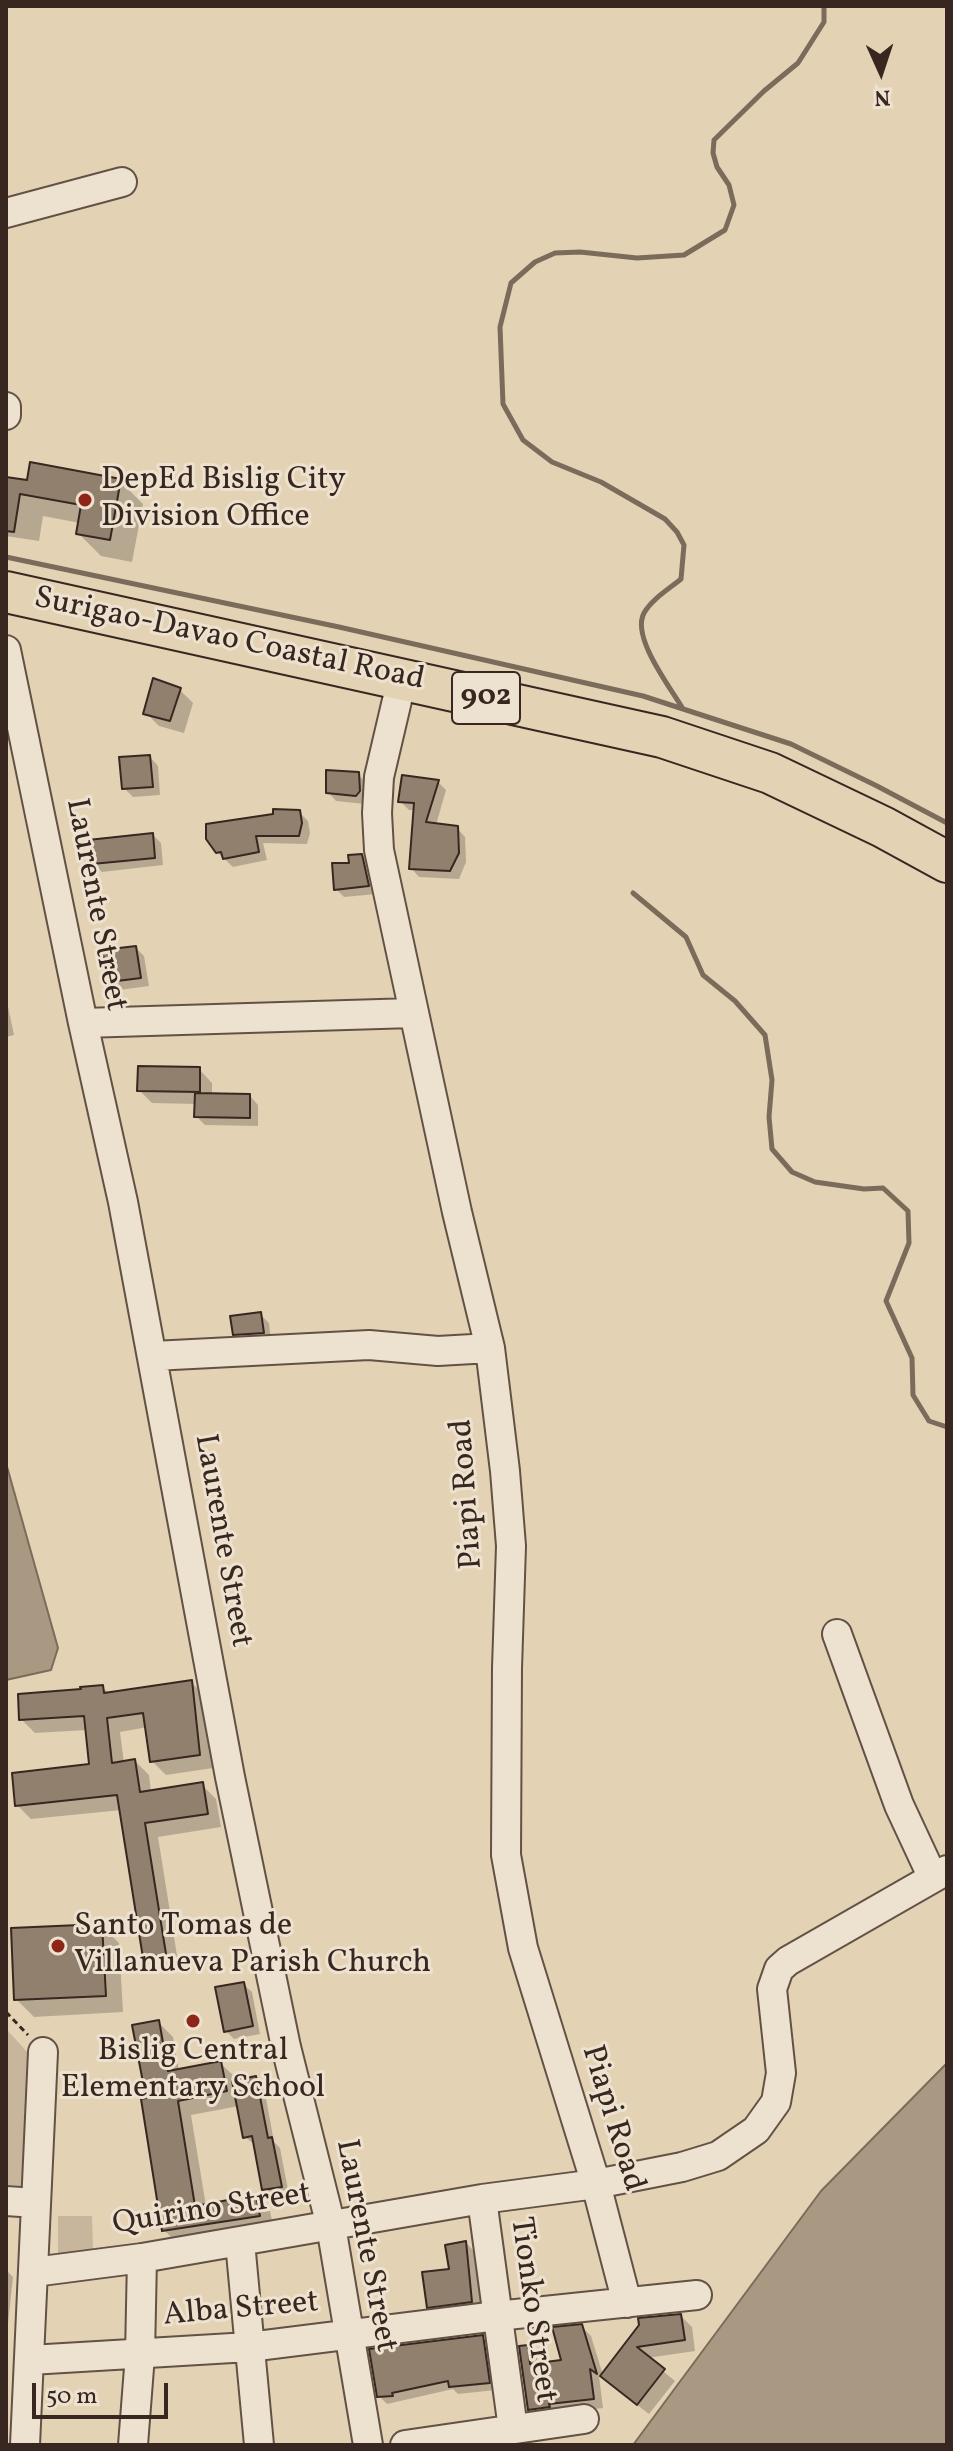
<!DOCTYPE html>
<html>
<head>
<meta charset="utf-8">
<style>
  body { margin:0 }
  #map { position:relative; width:953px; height:2451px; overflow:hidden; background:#e4d2b5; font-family:Vollkorn,serif }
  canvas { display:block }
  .frame { position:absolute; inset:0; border:8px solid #372720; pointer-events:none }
  .north { position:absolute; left:841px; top:32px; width:80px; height:80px; -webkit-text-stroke:6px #ede2cf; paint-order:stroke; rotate:177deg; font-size:22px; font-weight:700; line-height:32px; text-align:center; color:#372720 }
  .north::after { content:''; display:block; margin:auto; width:28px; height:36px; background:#372720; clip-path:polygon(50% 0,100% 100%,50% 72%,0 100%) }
  .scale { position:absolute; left:32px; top:2383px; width:136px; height:36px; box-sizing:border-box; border:4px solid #372720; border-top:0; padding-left:10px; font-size:24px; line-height:28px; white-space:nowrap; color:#372720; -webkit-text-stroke:6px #ede2cf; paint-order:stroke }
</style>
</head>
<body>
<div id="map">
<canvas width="953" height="2451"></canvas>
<div class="frame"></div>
<div class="north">N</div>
<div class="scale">50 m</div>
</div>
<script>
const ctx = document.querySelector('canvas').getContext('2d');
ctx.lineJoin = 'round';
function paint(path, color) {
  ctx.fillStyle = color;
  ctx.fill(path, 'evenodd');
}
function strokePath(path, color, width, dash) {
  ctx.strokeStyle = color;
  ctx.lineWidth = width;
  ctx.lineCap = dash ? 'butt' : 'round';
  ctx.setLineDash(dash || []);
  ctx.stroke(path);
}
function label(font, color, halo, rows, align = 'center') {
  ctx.font = font + ' Vollkorn,serif';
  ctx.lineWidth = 6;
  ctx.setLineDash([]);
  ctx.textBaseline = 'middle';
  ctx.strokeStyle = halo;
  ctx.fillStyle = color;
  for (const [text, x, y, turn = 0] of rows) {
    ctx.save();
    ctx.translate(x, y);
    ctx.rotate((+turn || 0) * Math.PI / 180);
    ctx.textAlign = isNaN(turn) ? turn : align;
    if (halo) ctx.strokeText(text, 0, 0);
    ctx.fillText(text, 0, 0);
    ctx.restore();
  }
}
const green = new Path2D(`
  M6 2029 30 2055 22 2186 6 2185Z
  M58 2216H92L93 2250 58 2254Z`);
const water = new Path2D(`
  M6 1463 58 1648 51 1670 6 1680Z
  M947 2063V2445H633L821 2191Z`);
const shadow = new Path2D(`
  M6 479 29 482 120 481 143 504 132 562 101 556 78 533 80 523 43 516 39 541 6 536Z
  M180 690 193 703 184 733 159 726 146 713Z
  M150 757 158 766 160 795 133 797 124 788Z
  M358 774 366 783 365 804 336 801 328 792Z
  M438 782 446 790 436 825 457 828 465 837 466 862 459 879 419 877 411 868 415 810H409L400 801Z
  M299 812 308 821 310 833 307 844 263 843 267 860 233 867 217 852Z
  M153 835 161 843 163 865 102 872 93 863Z
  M362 856 370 864 377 894 344 897 336 889 351 865Z
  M136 948 144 956 149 986 119 990 111 982Z
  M6 997 14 1035 6 1037Z
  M199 1069 212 1083V1095L250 1096 258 1105V1126L205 1125 196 1116V1104L152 1103 139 1090Z
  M260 1314 269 1323 271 1341 243 1343 235 1334Z
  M191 1682 205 1696 213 1768 166 1775 152 1761 148 1727 120 1732 124 1763 135 1761 149 1775 151 1792 202 1785 216 1799 221 1827 158 1837 179 1968 159 1971 145 1957 122 1810 31 1819 17 1805 91 1766 87 1730 35 1733 21 1719 102 1687 110 1694Z
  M102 1926 119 1943 123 2012 34 2017 16 1999Z
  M243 1984 252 1992 260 2034 234 2039 226 2031Z
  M158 2022 173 2037 179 2071 220 2063 235 2077V2082L255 2078 264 2087 274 2142 280 2148 289 2195 272 2198 264 2189 255 2145 245 2137 239 2106 191 2115 206 2206 256 2197 270 2211 274 2230 179 2245 164 2230 148 2100Z
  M466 2243 478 2255 483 2313 440 2319 428 2307Z
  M6 2270 13 2277 8 2324 6 2323Z
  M681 2316 692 2327 695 2351 647 2358 675 2381 649 2414 599 2376 603 2408 558 2414 539 2419 529 2409 527 2347 537 2357 538 2365 564 2361 581 2326 591 2336 603 2375 641 2326Z
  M482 2337 490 2345 496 2390 458 2394 453 2389 387 2404 379 2396Z`);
const stream = new Path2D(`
  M6 557 339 627 643 696 791 744 877 786 947 823
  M683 709C670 687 631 637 644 613 652 599 669 589 681 579L684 545 677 532 665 519 601 482 552 462 523 440 503 404 500 327 511 283 535 262 555 253 580 252 637 258 684 255 725 230 734 205 729 185 717 167 713 153 714 140 764 91 798 63 824 22V6
  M633 893 686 937 703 975 735 1001 765 1035 772 1080 769 1117 772 1149 792 1172 815 1182 864 1189 883 1188 908 1211 909 1243 886 1301 912 1358 913 1395 929 1421 947 1427`);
const building = new Path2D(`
  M30 462 121 479 110 540 76 534 81 505 20 494 14 532 6 531V477L27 480Z
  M153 678 181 688 170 721 143 714Z
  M150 755 153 787 122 789 119 757Z
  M326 770 359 772 360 791 356 796 326 793Z
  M402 775 439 780 426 822 458 826 459 853 450 871 409 869 414 803 398 802Z
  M273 809 300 810 302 823 299 836H256L259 852 223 859 221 852 216 853 206 839V824L273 814Z
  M153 833 155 858 92 864 88 840Z
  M362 854 369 886 334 890 332 863H349L348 855Z
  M136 946 141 978 109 982 102 950Z
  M138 1066 200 1067V1092L137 1091Z
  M195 1093 250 1094V1118L194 1117Z
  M261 1312 264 1333 233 1335 230 1316Z
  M192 1680 200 1755 150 1762 143 1713 107 1718 112 1763 135 1759 140 1792 203 1782 208 1814 145 1823 166 1954 143 1958 117 1795 15 1806 12 1773 89 1764 84 1716 19 1720 18 1694 81 1689 80 1687 103 1685 104 1693Z
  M102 1924 106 1996 14 2000 11 1928Z
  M244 1982 253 2026 224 2032 215 1987Z
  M159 2020 168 2071 221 2061 227 2091 178 2101 195 2206 256 2195 260 2216 162 2231 141 2099 146 2098 132 2025Z
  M256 2076 268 2138 272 2137 282 2187 262 2190 252 2136 243 2138 232 2081Z
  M466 2241 472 2302 427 2308 422 2272 449 2269 445 2245Z
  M681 2314 685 2340 637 2347 665 2369 637 2405 600 2376 639 2325 638 2318Z
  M582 2324 597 2374 590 2369 594 2399 549 2404 550 2407 528 2410 519 2346 528 2345 530 2364 561 2360 552 2327Z
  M483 2335 490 2383 449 2387 448 2381 392 2393 393 2396 377 2397 369 2349Z`);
const path = new Path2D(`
  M6 2012 28 2035`);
const minor = new Path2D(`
  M6 213 122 182
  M6 407V415
  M6 650 83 1023 123 1202 230 1777 286 2047 331 2226 368 2445
  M402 679 379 777 377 813 379 850 457 1212 490 1348 505 1471 511 1546 507 1668 506 1855 523 1948 596 2184 627 2303
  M83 1023 413 1013
  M153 1356 369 1345 438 1351 490 1348
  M837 1634 899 1805 933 1878
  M482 2199 513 2429
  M6 2201 36 2203
  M240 2242 259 2445
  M34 2272 142 2258 482 2199 596 2184 682 2167 718 2156 756 2130 776 2102 781 2073 772 1989 779 1969 788 1961 947 1870
  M30 2360 249 2347 497 2316 697 2295
  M25 2445 43 2052
  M133 2445 140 2355 142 2258
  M405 2445 584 2419`);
const highway = new Path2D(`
  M6 592 662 737 770 773 883 827 947 862`);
const markers = [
  [85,500,8,"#8f2418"],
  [58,1946,8,"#8f2418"],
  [193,2021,8,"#8f2418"]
];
const shields = [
  [486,698,68]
];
const shieldNames = [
  ["902",486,698]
];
const poiNames = [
  ["DepEd Bislig City",101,482],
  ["Division Office",101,519],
  ["Santo Tomas de",74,1928],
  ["Villanueva Parish Church",74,1965],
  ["Bislig Central",193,2053,"center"],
  ["Elementary School",193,2090,"center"]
];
const streetNames = [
  ["Surigao-Davao Coastal Road",229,641,12],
  ["Laurente Street",94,905,79],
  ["Piapi Road",469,1494,-94],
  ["Laurente Street",221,1541,80],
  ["Piapi Road",611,2119,73],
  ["Quirino Street",212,2211,-9],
  ["Laurente Street",364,2246,79],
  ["Tionko Street",531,2310,82],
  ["Alba Street",241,2311,-5]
];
paint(green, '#c7b59c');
paint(water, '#a99882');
strokePath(water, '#7b6b5b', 2);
paint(shadow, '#0003');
strokePath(stream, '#7b6b5b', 5);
paint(building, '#91806d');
strokePath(building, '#372720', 2);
strokePath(minor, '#625245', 32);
strokePath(highway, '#372720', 44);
strokePath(path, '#372720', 3, [6, 4]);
strokePath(minor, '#ede2cf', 28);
strokePath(highway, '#e4d2b5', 40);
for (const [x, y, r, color] of markers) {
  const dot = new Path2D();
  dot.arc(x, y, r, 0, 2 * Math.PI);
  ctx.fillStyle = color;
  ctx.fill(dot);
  strokePath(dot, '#ede2cf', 3);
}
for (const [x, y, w] of shields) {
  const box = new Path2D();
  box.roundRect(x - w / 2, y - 26, w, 52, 6);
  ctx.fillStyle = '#ede2cf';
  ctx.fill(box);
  strokePath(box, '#372720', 2);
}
label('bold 30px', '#372720', null, shieldNames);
label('32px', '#372720', '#ede2cf', poiNames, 'left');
label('32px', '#372720', '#ede2cf', streetNames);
</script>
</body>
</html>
